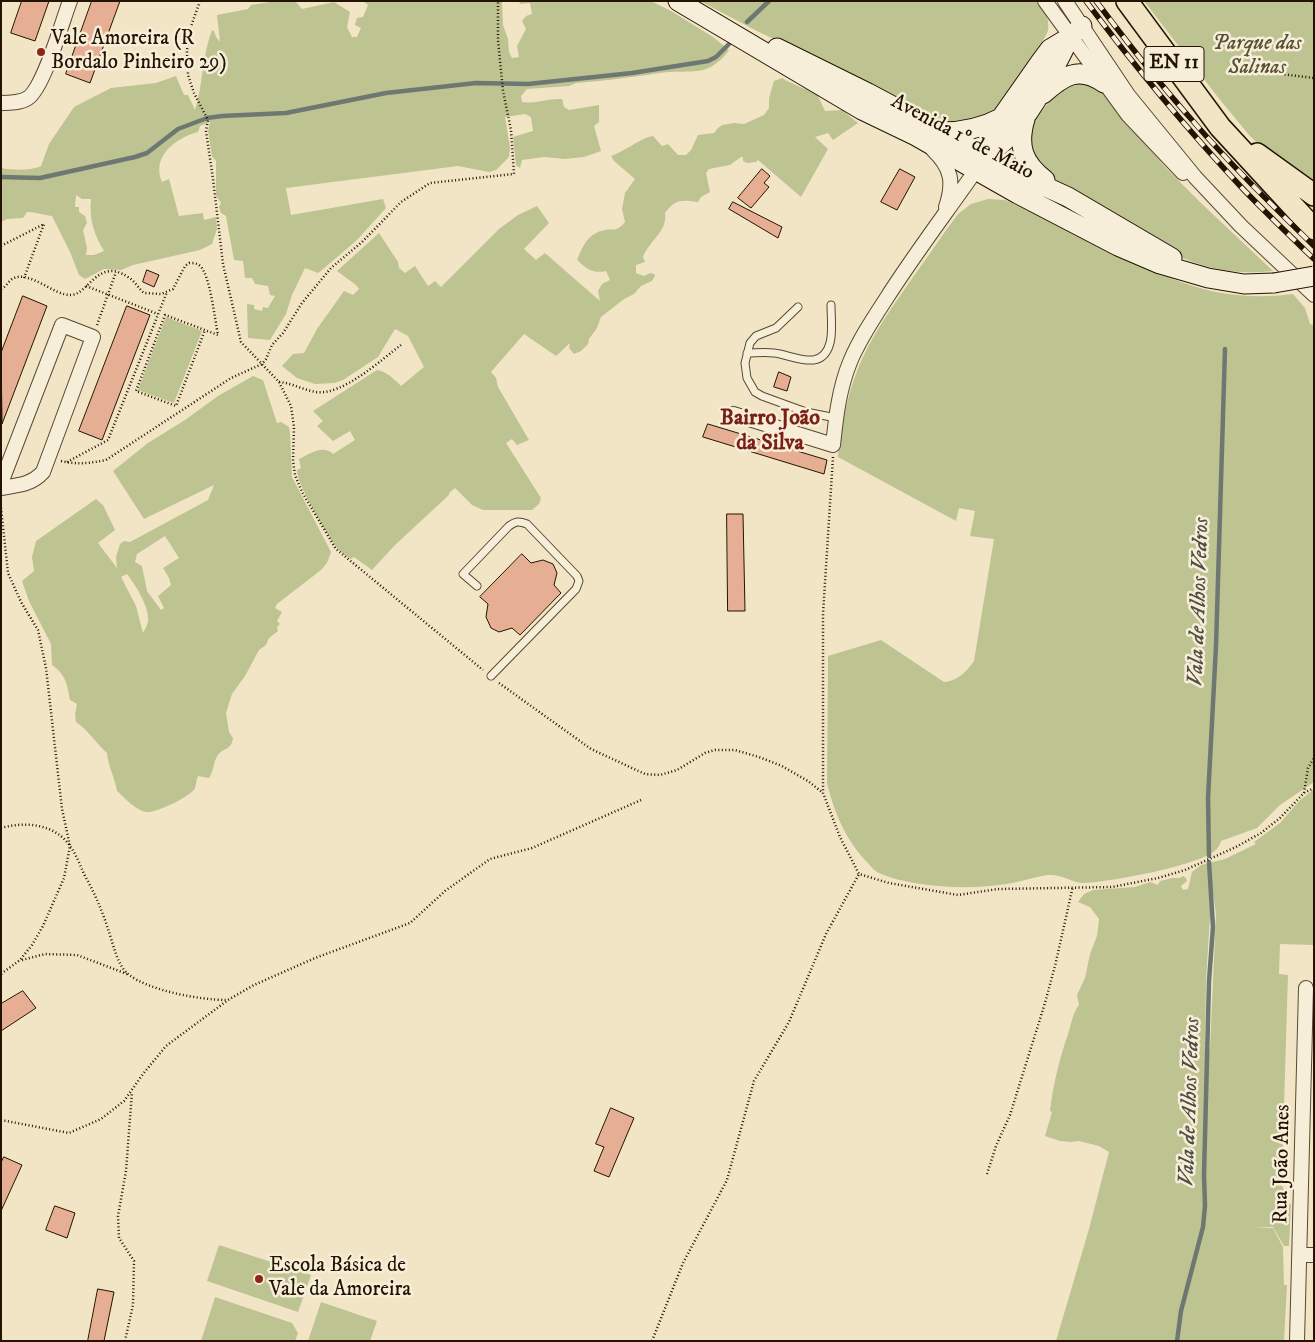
<!DOCTYPE html>
<html>
<head>
<meta charset="utf-8">
<style>
  body { margin:0 }
  #map { position:relative; width:1315px; height:1342px; overflow:hidden; background:#f2e5c5; font-family:"IM FELL DW Pica",serif }
  canvas { display:block }
  .frame { position:absolute; inset:0; border:2px solid #231300; pointer-events:none }
</style>
</head>
<body>
<div id="map">
<canvas width="1315" height="1342"></canvas>
<div class="frame"></div>
</div>
<script>
const ctx = document.querySelector('canvas').getContext('2d');
ctx.lineJoin = 'round';
function paint(path, color) {
  ctx.fillStyle = color;
  ctx.fill(path, 'evenodd');
}
function strokePath(path, color, width, dash) {
  ctx.strokeStyle = color;
  ctx.lineWidth = width;
  ctx.lineCap = dash ? 'butt' : 'round';
  ctx.setLineDash(dash || []);
  ctx.stroke(path);
}
function label(font, color, halo, rows, align = 'center') {
  ctx.font = font + ' "IM FELL DW Pica",serif';
  ctx.lineWidth = 5;
  ctx.setLineDash([]);
  ctx.textBaseline = 'middle';
  ctx.strokeStyle = halo;
  ctx.fillStyle = color;
  for (const [text, x, y, turn = 0] of rows) {
    ctx.save();
    ctx.translate(x, y);
    ctx.rotate((+turn || 0) * Math.PI / 180);
    ctx.textAlign = isNaN(turn) ? turn : align;
    if (halo) ctx.strokeText(text, 0, 0);
    ctx.fillText(text, 0, 0);
    ctx.restore();
  }
}
const green = new Path2D(`
  M277 1H295L302 9 334 2 350 12 347 27 352 37H357L361 28 355 25 357 18 363 17 368 5 363 1H502L503 25 508 39 509 52 512 58 519 57 517 46 526 29 522 21 526 16 532 14 530 3 520 4 519 1H651L671 11 713 37 729 50C724 58 714 66 706 69 695 73 679 71 668 72 637 76 607 81 576 83L569 86 527 89 521 96 522 102C536 104 548 98 562 99L564 107 569 110 599 105V122L594 126 601 151 584 157 565 159 544 157 522 160 520 168 516 165 513 137 533 131 531 117 525 114 505 117 510 148 509 157 496 170 489 172 458 166 286 188 291 215 383 199 386 208 357 240 322 270 318 273 305 268 292 295 286 314 270 340 248 338 247 304 254 305V309L262 311 263 307 268 308 275 296 270 295 268 286 255 284 252 278H245L243 261 234 260 226 216 221 213 219 207 221 203 216 195V161L212 156 208 131 210 122 200 126 198 132C176 138 151 156 162 182L169 179 179 216 203 213 204 220 216 217 217 229 212 244 200 250 133 265 121 270 104 269 85 279 79 275 70 252 52 216C43 215 36 212 27 212L23 218 7 219 1 222V168C13 170 31 171 41 166L49 144 74 107 111 88 156 83 176 76 184 95H188L195 110C203 85 202 56 212 30L214 31 216 37 220 42 217 15 248 9 251 5ZM76 195 82 199H91C89 220 94 234 104 251L94 255H86L87 248 83 230 87 223 85 216 79 212V207H75Z
  M700 1H1039C1044 11 1050 19 1048 30 1047 39 998 109 989 115 984 119 960 123 952 125L755 30Z
  M1144 1H1314V187L1276 161 1249 135 1217 96Z
  M782 78C793 85 805 88 817 94L825 111 842 110 858 123 833 140 828 133 815 137 828 149 801 197 758 160 756 162 747 163 743 161V157H741L730 165 709 169 706 173 710 192 701 197 698 202C680 200 676 199 665 213 668 231 649 241 643 257L645 262 636 265V273L644 276 650 273 654 274 655 276 652 281 641 286 634 294 624 299 601 317 597 328 589 339 588 344 581 351 574 354 569 348 570 343 556 356 524 334 491 372 496 378 498 387 529 440 517 445 512 439 506 443 541 498 539 504 532 510H483L472 505 455 488 449 493V495L394 546 372 570 354 557 351 559C345 556 340 552 336 546 327 534 296 483 297 470L301 468 299 459C310 454 323 444 333 454L355 440 350 431 333 441 317 426 323 421 313 411 377 370C386 371 394 379 401 386L424 367 408 336 395 329 378 357 343 380 334 383 315 384 297 378 282 366 293 354 304 353 317 329 344 291 353 295 359 289 356 285 337 271 379 233 398 262 399 268 405 273 415 266 428 286 435 281 441 287 499 229 518 215 537 206 549 223 524 249 536 260 545 253 600 301 598 291 602 284 610 280 606 271C593 274 587 269 577 260 582 248 587 235 601 231 613 227 615 234 625 222L622 209 625 193 635 179 614 161 611 156C623 152 645 136 653 136L662 146 668 144 678 155H686L691 150 698 135 714 133 718 128 722 125 734 123 744 124 764 115 769 108V98L774 81Z
  M1079 80 1102 90 1135 132 1166 168 1203 205 1273 271C1238 275 1207 270 1174 254L1044 175 1029 156 1032 125 1058 89Z
  M988 199 1005 200 1014 204C1042 217 1070 229 1097 242 1167 278 1211 304 1293 294L1305 308 1310 324 1314 325V782L1280 805 1257 828 1221 841C1220 844 1218 848 1216 850 1198 866 1109 882 1084 883 1072 883 1063 874 1047 875 1034 877 1020 882 1007 884 970 890 913 888 879 873 875 871 871 867 868 863 846 841 834 812 827 783L828 656 881 640 944 682C958 681 966 672 974 661L994 539 970 536 975 511 959 508 956 521 838 457 840 424 843 423C854 361 876 330 911 280 927 258 942 235 958 214L971 204Z
  M166 317 202 331 174 403 138 390Z
  M253 376 263 380 277 423 281 422 289 427 290 434 292 477 331 552 327 563 321 570 277 604 275 608 282 612 277 621 280 624 277 627 278 631 269 638 266 645 259 650 245 676 232 694 226 713 229 732 233 738C231 751 224 747 218 755 213 762 214 771 209 778L198 776C196 780 196 785 195 788 192 796 154 814 146 812 135 810 125 798 117 791 115 778 108 766 107 753 96 743 88 730 76 722L75 714 77 704 70 700C67 684 66 675 52 665L51 644 29 601 22 581 34 571 32 557 36 541 96 499 103 505 115 530 98 543 117 568 116 557 120 544 124 541 130 542 208 500 214 485 144 519 113 471 148 443 185 420 218 396ZM165 536 179 558 163 568 169 578 171 585 158 596 164 608 161 610 147 591 142 566 135 562 137 554ZM127 574C135 584 148 605 148 618 149 623 145 629 143 633L136 606 121 577Z
  M1314 789V945L1280 944 1279 974 1288 975 1282 1172 1280 1183 1286 1192 1283 1202 1291 1204 1289 1246H1284L1273 1227 1251 1228H1273L1283 1247 1284 1285H1287L1284 1341H1056L1089 1229 1109 1152 1099 1146 1079 1141 1071 1142 1060 1141 1045 1136 1052 1112 1050 1111C1053 1084 1060 1057 1069 1031 1072 1021 1073 1013 1079 1005L1077 995 1085 978 1090 954 1097 936 1099 919 1090 907 1078 902 1084 894 1093 890 1135 887 1150 882 1158 885 1160 881 1172 878H1180L1183 876 1186 878 1187 881 1181 886 1183 890 1188 889 1192 872 1201 865 1225 859 1256 844 1254 842 1280 823 1299 801ZM1212 886 1216 914 1210 1049 1205 1048 1206 980Z
  M219 1245 311 1275 298 1312 207 1281Z
  M215 1297 292 1323 298 1333 295 1341H201Z
  M321 1302 377 1321 370 1341H308Z`);
const stream = new Path2D(`
  M747 22 769 1
  M1 177 40 178 135 157 147 153 178 129 207 118 222 116 286 113 386 93 476 83 528 84 632 73 708 61 716 57 729 44
  M1209 856 1208 798 1216 646 1225 349
  M1177 1341 1181 1311 1203 1227 1205 1206 1204 1175 1209 981 1213 927 1209 862`);
const building = new Path2D(`
  M22 1H49L35 41 11 33Z
  M92 1H120L90 83 66 74Z
  M762 169 770 176 764 183 769 187 751 208 738 198Z
  M900 169 915 177 897 210 881 202Z
  M733 202 782 227 778 238 729 209Z
  M147 270 159 275 154 287 143 282Z
  M23 296 47 306 2 424 1 353Z
  M127 306 150 315 102 440 79 431Z
  M779 372 791 377 787 391 774 387Z
  M708 424 827 460 824 474 703 437Z
  M727 514H743L745 611H728Z
  M522 554 531 563 543 560 553 564 557 573 554 585 561 593 520 635 512 628 499 632 491 628 486 617 488 604 480 597Z
  M23 991 36 1008 1 1031V1004Z
  M611 1108 634 1118 609 1177 594 1171 604 1147 596 1144Z
  M4 1157 22 1165 1 1211V1163Z
  M55 1206 75 1213 67 1238 46 1230Z
  M98 1289 114 1292 104 1341H88Z`);
const path = new Path2D(`
  M200 1 189 32 187 51 188 75 194 93 208 120 206 131 213 179 223 264 241 342 279 382 291 406 294 427 293 461 295 475 302 492 336 549 483 670
  M1312 1 1314 4
  M1281 74 1314 78
  M1 246 44 224 24 278
  M86 286 158 314
  M1 289C6 287 8 282 12 279 29 269 54 296 71 295 89 294 98 257 128 277 135 281 138 288 144 293L161 294 173 289 185 266 189 263C193 263 197 263 200 266 210 274 215 321 218 335L165 315 136 391 176 406 205 330
  M97 325 116 272
  M279 382C292 383 303 390 316 392 342 396 381 360 401 345
  M833 457 823 614V793L840 837 859 874 889 883 958 895 998 889 1112 887 1158 878 1185 870 1236 847 1261 833 1280 818 1304 793 1314 788
  M61 461C77 465 91 463 106 460L231 378 262 364 266 359 272 345 283 333 302 303 331 268 362 242 401 202 430 183 514 174 511 130 503 91 498 40V1
  M67 462 108 440 167 292
  M1 508 8 573 21 602 38 630 46 668 62 809 70 846 64 878 43 926 32 945 20 960 1 974
  M499 683 591 749 645 774 660 775 677 770 705 753 715 750H735L759 757 782 766 808 781 823 793
  M1304 793 1308 768 1314 758
  M1 828C26 821 55 824 70 846 76 854 80 865 84 874 94 892 102 910 108 929 113 943 117 965 128 974 149 991 201 1000 227 1000
  M22 960 45 954 77 955 127 974
  M1 1120 69 1133 101 1119 124 1101 143 1074 166 1046 228 1000 254 985 315 958 410 923 445 891 490 859 532 848 641 800
  M987 1174 996 1146 1010 1115 1045 1003 1055 966 1073 886
  M125 1341 133 1305 134 1261 119 1238 118 1216 126 1171 132 1092
  M652 1341 683 1263 727 1180 754 1081 789 1022 826 934 859 874`);
const lane = new Path2D(`
  M798 307 776 328 756 336 750 343 745 363 747 378 755 392 762 396 806 412 836 418
  M747 353C755 353 765 352 774 353 793 355 822 373 830 343 833 332 831 317 831 305
  M477 586 463 574 509 526C516 521 519 521 527 524L577 576 579 581 576 589 491 676`);
const street = new Path2D(`
  M1045 1 1128 115 1183 173
  M1065 1 1128 95 1195 177 1241 226 1314 295
  M1 103C10 103 20 103 28 98 44 87 62 22 70 1
  M933 150C952 168 954 183 946 207
  M733 414 833 445C836 417 839 389 850 362 859 340 873 319 886 299 914 255 946 213 976 170
  M1 483 62 325 93 337 43 472C31 485 18 485 1 488
  M1301 1255H1314
  M1297 1341 1306 988`);
const secondary = new Path2D(`
  M678 1 862 110 916 136 1018 194 1118 246 1160 264 1208 278 1244 284 1274 283
  M777 48 868 93 1033 181 1068 197 1172 258
  M1043 94C1063 76 1079 65 1104 83
  M1025 119C1017 146 1023 163 1045 180
  M942 132C962 132 982 128 1001 118
  M987 156 990 143 1001 118 1041 61 1050 49 1070 37 1082 26
  M986 157C996 148 1006 141 1014 131 1037 104 1054 69 1070 37`);
const primary = new Path2D(`
  M1127 1 1220 127 1314 229
  M1257 154 1314 195`);
const rail = new Path2D(`
  M1086 1C1135 67 1187 129 1243 189 1266 213 1290 236 1314 259
  M1096 1C1127 42 1158 82 1192 120 1230 164 1272 205 1314 246`);
const secondaryBridge = new Path2D(`
  M1274 283 1314 276`);
const markers = [
  [41,52,5,"#8f2418"],
  [259,1279,5,"#8f2418"]
];
const shields = [
  [1174,64,60]
];
const shieldNames = [
  ["EN 11",1174,64]
];
const poiNames = [
  ["Vale Amoreira (R",51,40],
  ["Bordalo Pinheiro 29)",51,64],
  ["Escola Básica de",269,1267],
  ["Vale da Amoreira",269,1291]
];
const parkNames = [
  ["Parque das",1257,45],
  ["Salinas",1257,69]
];
const streetNames = [
  ["Avenida 1º de Maio",962,138,28],
  ["Rua João Anes",1283,1164,-89]
];
const neighbourhoodNames = [
  ["Bairro João",770,419],
  ["da Silva",770,444]
];
const waterNames = [
  ["Vala de Alhos Vedros",1200,602,-88],
  ["Vala de Alhos Vedros",1191,1102,-88]
];
paint(green, '#bec392');
strokePath(stream, '#6e7873', 4.5);
paint(building, '#e6af94');
strokePath(building, '#231300', 1);
strokePath(lane, '#574831', 9);
strokePath(street, '#574831', 16);
strokePath(secondary, '#231300', 21);
strokePath(primary, '#231300', 24);
strokePath(path, '#231300', 2.5, [1, 2.5]);
strokePath(lane, '#f7eed9', 7);
strokePath(street, '#f7eed9', 14);
strokePath(secondary, '#f7eed9', 19);
strokePath(primary, '#f2e5c5', 21);
strokePath(rail, '#231300', 5.5);
strokePath(rail, '#f7eed9', 4, [11]);
strokePath(secondaryBridge, '#231300', 21, []);
strokePath(secondaryBridge, '#f7eed9', 19);
for (const [x, y, r, color] of markers) {
  const dot = new Path2D();
  dot.arc(x, y, r, 0, 2 * Math.PI);
  ctx.fillStyle = color;
  ctx.fill(dot);
  strokePath(dot, '#f7eed9', 2);
}
for (const [x, y, w] of shields) {
  const box = new Path2D();
  box.roundRect(x - w / 2, y - 17.5, w, 35, 4);
  ctx.fillStyle = '#f7eed9';
  ctx.fill(box);
  strokePath(box, '#231300', 1);
}
label('bold 20px', '#231300', null, shieldNames);
label('21px', '#231300', '#f7eed9', poiNames, 'left');
label('italic 21px', '#595133', '#f7eed9', parkNames);
label('21px', '#231300', '#f7eed9', streetNames);
label('bold 22px', '#7a1f14', '#f7eed9', neighbourhoodNames);
label('italic 22px', '#4f4e43', '#f7eed9', waterNames);
</script>
</body>
</html>
